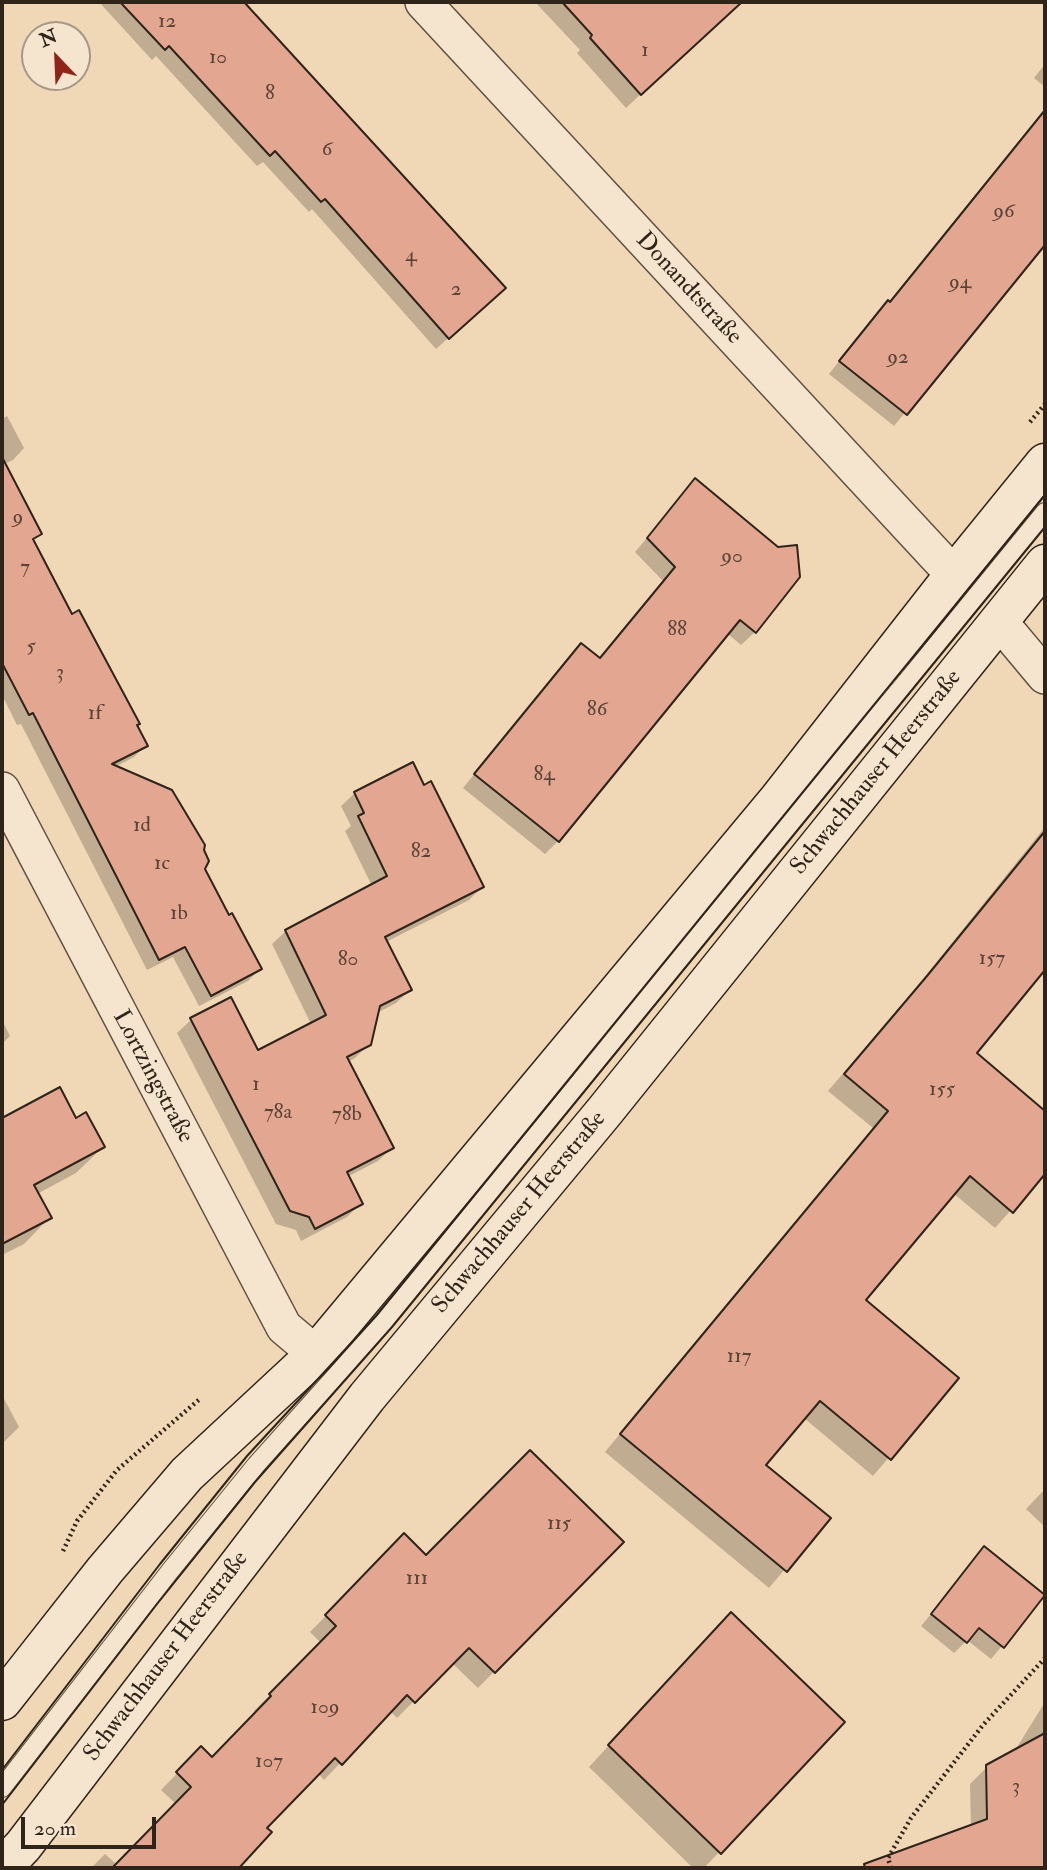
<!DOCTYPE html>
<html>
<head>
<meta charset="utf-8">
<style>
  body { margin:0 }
  #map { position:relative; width:1047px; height:1870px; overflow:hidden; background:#f0d7b5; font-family:"IM FELL Double Pica",serif }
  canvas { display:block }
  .frame { position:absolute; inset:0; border:4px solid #2e2419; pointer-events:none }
  .north { position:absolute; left:21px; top:21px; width:70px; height:70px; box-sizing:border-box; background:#f5e5cf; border:2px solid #a59886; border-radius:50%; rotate:337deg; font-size:19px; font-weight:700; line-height:28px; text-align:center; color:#2e2419 }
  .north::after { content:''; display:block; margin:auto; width:24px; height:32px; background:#8f2418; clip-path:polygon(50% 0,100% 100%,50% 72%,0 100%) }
  .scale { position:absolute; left:21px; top:1817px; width:135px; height:32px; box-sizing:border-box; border:4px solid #2e2419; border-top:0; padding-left:9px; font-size:21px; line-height:24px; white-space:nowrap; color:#2e2419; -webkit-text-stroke:5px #f5e5cf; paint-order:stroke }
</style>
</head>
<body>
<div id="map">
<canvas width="1047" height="1870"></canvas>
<div class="frame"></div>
<div class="north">N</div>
<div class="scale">20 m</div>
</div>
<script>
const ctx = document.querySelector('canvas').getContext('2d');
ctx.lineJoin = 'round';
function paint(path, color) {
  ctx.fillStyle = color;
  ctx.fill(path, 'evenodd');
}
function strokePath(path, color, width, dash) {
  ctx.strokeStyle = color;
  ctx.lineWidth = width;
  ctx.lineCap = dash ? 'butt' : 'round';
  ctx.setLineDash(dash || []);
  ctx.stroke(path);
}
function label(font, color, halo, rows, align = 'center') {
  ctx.font = font + ' "IM FELL Double Pica",serif';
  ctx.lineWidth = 5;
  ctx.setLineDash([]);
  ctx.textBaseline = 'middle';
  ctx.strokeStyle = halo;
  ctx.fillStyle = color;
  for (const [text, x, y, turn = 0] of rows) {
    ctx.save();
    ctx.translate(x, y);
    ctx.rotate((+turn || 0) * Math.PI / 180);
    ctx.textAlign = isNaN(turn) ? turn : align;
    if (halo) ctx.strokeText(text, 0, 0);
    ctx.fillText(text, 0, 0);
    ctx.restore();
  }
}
const shadow = new Path2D(`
  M99 2H242L504 288 436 349 312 209 309 212 263 162 257 166 156 56 152 60Z
  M535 2H717L727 13 626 108 577 53 580 50Z
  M1045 64V87L1034 78Z
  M1045 110V240L894 426 829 374 876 314 889 304Z
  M7 416 24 448 13 460 4 464 40 534 32 541 71 616 146 745 134 757 115 767 203 869 260 969 248 981 199 1006 173 957 147 970 21 724 17 725 2 695V419Z
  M695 481 755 632 741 645 727 633 558 841 545 854 463 788 568 658 581 645 599 659 663 581 635 552Z
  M355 793 482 887 469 900 386 942 410 990 396 1003 377 1013 369 1044 355 1058 348 1062 392 1148 378 1161 347 1177 361 1203 347 1217 301 1241 296 1230 276 1224 177 1033 191 1020 257 1052 311 1024 272 944 286 931 372 886 345 831 351 826 341 806Z
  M1045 827V968L974 1054 1045 1113V1172L995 1228 953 1193 863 1300 957 1378 873 1476 804 1418 764 1465 828 1518 769 1588 605 1452 873 1128 828 1091 910 995Z
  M2 1020 10 1036 2 1044Z
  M59 1089 76 1120 103 1147 76 1173 37 1194 50 1217 24 1244 2 1255V1120Z
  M2 1395 19 1427 2 1444Z
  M1045 1489V1527L1026 1509Z
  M404 1536 426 1557 621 1542 478 1688 452 1663 397 1718 390 1711 324 1780 318 1773 227 1868H91L105 1854 117 1865 176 1804 161 1790 201 1749 212 1759 256 1713 254 1711 321 1643 310 1632Z
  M985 1549 1044 1596 991 1659 967 1640 954 1653 921 1626Z
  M711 1635 843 1722 704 1868H693L589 1767Z
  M1045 1702V1868H910L911 1860 971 1827 970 1784 987 1767 1014 1752Z`);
const building = new Path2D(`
  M120 2H244L506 288 449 339 325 199 321 202 275 151 270 156 169 46 165 50Z
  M562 2H742L641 95 590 38 592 35Z
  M1045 110V245L907 415 839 361 888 300 890 302Z
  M2 457 42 534 33 539 72 614 79 610 140 724 137 725 148 746 112 764 172 790 205 845 204 850 209 861 205 869 229 915 232 913 262 969 211 996 185 947 159 960 33 713 29 715 2 663Z
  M695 478 778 547 797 545 800 577 756 633 740 620 559 842 474 774 581 643 600 658 675 567 647 538Z
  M413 762 424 785 431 781 484 887 385 937 412 990 380 1006 371 1045 347 1057 394 1148 347 1172 363 1204 315 1229 309 1217 290 1211 190 1018 231 997 258 1050 326 1015 285 930 387 876 358 816 364 813 354 792Z
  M1045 831V970L977 1053 1045 1111V1174L1013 1213 970 1176 866 1300 959 1378 891 1460 820 1401 766 1465 831 1518 787 1572 620 1434 888 1111 844 1074 927 976Z
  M60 1087 76 1118 86 1112 105 1147 34 1185 52 1218 2 1244V1118Z
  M530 1450 624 1542 495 1673 469 1648 415 1703 407 1695 342 1765 335 1758 267 1828 272 1832 239 1868H112L191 1787 176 1772 201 1746 212 1757 271 1696 269 1694 336 1626 325 1615 404 1533 426 1555Z
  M984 1546 1045 1595 1004 1648 979 1628 967 1643 931 1614Z
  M731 1612 845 1722 721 1854 608 1745Z
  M1045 1733V1868H865L864 1864 987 1819 986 1765Z`);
const path = new Path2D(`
  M1030 422 1045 404
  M63 1551 77 1521 117 1470 201 1398
  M891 1868 888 1858 911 1818 983 1725 1045 1658`);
const service = new Path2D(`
  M2 1788 170 1571 256 1465 383 1323 1045 512`);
const minor = new Path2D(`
  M423 2 954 575
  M999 621 1045 676
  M2 790 284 1327 316 1354`);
const secondary = new Path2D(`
  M2 1701 105 1570 187 1474 316 1354 778 800 954 575 1045 463
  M2 1868 23 1846 367 1397 604 1112 1045 564`);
const tram = new Path2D(`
  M2 1770 160 1564 247 1456 376 1316 1045 495
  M2 1805 157 1604 255 1482 392 1327 1045 527`);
const numberNames = [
  ["12",167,22],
  ["1",645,51],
  ["10",218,58],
  ["8",270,94],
  ["6",327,150],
  ["96",1004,212],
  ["4",411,256],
  ["94",960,283],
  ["2",456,290],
  ["92",898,358],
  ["9",18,518],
  ["90",732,557],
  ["7",25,568],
  ["88",677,630],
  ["5",31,647],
  ["3",60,673],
  ["86",597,710],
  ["1f",95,714],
  ["84",544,775],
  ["1d",142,826],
  ["82",421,852],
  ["1c",162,864],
  ["1b",179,914],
  ["157",992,959],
  ["80",348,960],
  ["1",256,1085],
  ["155",942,1090],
  ["78a",278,1113],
  ["78b",347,1115],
  ["117",739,1357],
  ["115",559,1524],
  ["111",417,1579],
  ["109",325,1708],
  ["107",269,1762],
  ["3",1016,1787]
];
const streetNames = [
  ["Donandtstraße",688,289,47],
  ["Schwachhauser Heerstraße",877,773,-51],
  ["Lortzingstraße",152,1077,62],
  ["Schwachhauser Heerstraße",520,1213,-50],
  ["Schwachhauser Heerstraße",167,1657,-53]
];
paint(shadow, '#0003');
paint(building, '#e2a691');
strokePath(building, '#2e2419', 2);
strokePath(service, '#5e5140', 20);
strokePath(minor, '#5e5140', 38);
strokePath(secondary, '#2e2419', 41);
strokePath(path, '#2e2419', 4.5, [2, 3.5]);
strokePath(service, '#f5e5cf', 18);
strokePath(minor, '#f5e5cf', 35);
strokePath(secondary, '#f5e5cf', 38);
strokePath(tram, '#2e2419', 2);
label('21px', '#5b4437', null, numberNames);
label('24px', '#2e2419', '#f5e5cf', streetNames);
</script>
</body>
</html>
